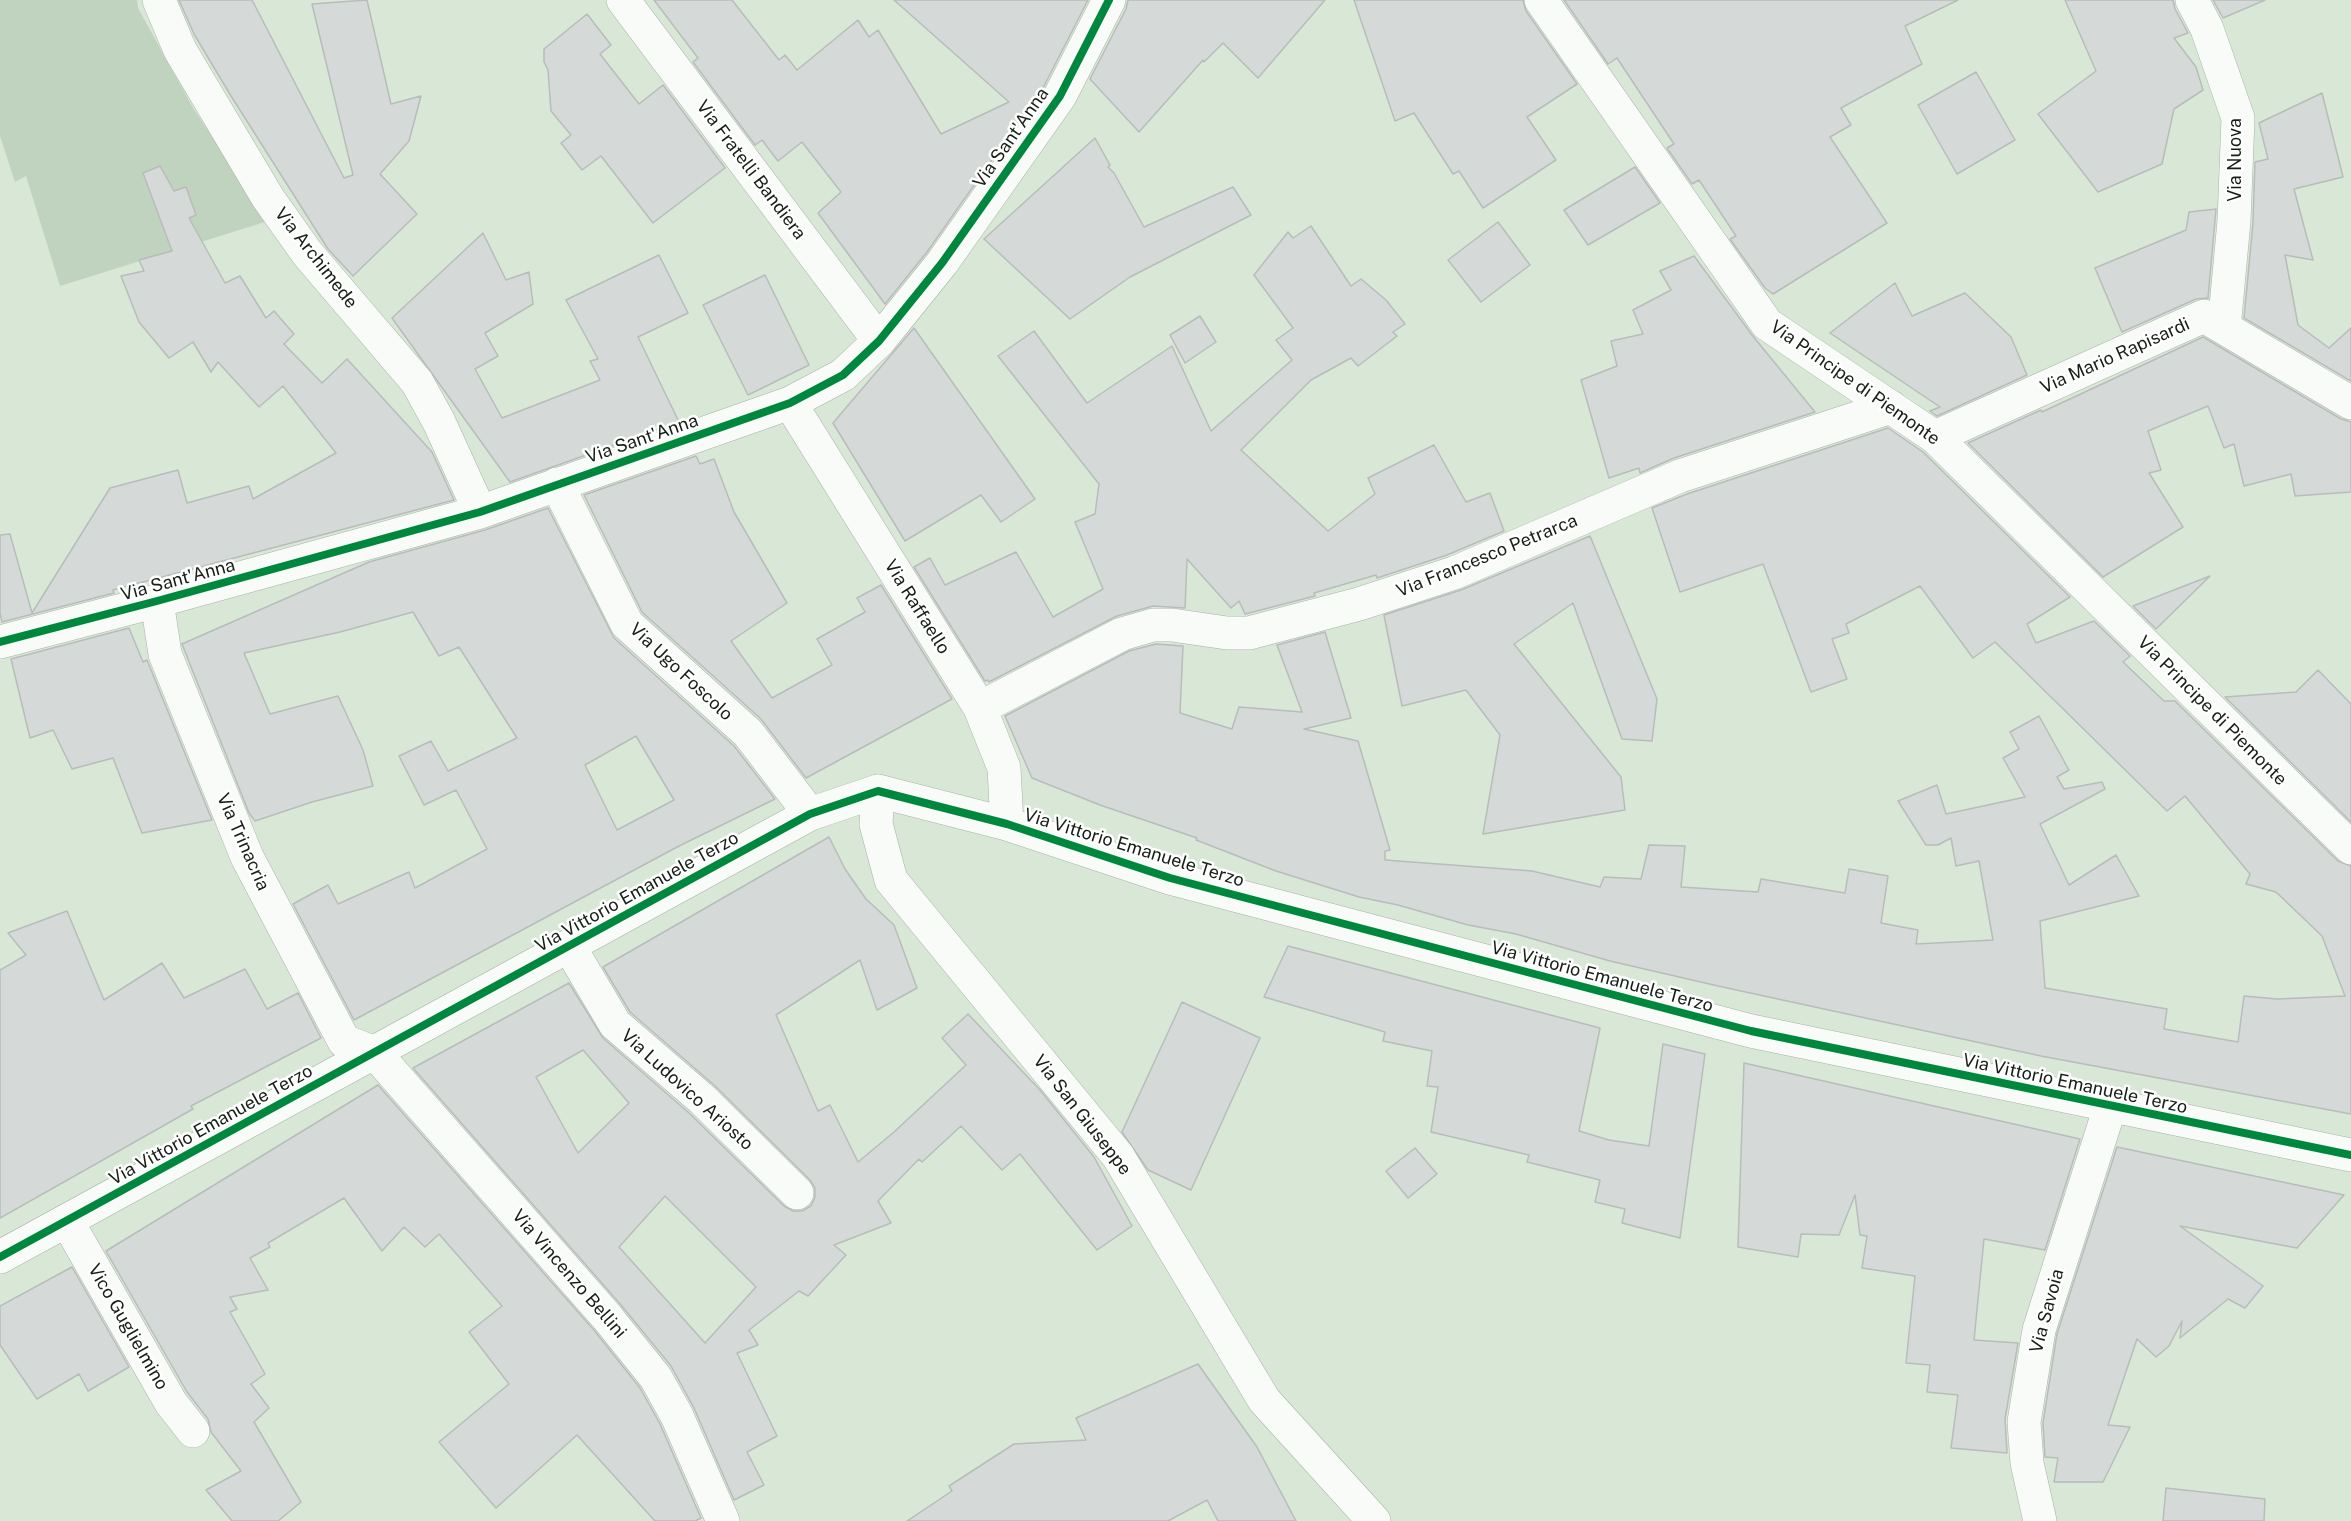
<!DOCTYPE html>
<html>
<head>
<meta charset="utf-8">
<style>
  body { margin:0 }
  canvas { display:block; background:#d8e7d6 }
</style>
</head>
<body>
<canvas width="2351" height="1521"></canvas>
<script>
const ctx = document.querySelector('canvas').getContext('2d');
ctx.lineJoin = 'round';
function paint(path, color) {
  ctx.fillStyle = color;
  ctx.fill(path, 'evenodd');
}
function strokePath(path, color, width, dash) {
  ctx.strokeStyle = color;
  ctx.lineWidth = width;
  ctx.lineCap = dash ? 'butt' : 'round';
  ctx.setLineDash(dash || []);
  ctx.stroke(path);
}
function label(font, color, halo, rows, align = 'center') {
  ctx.font = font + ' "Public Sans",sans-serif';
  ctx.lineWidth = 5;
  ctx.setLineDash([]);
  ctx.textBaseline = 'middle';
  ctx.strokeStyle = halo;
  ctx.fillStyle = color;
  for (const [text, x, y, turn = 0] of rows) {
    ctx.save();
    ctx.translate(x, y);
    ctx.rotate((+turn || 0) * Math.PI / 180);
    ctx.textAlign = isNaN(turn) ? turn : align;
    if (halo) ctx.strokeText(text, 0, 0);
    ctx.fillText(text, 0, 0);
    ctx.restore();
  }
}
const green = new Path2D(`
  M0 0H137L138 8 193 108 268 221 60 286 26 176 15 182 0 136Z`);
const building = new Path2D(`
  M179 0H252L344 178 353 175 312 4 367 0 391 104 421 96 409 141 380 174 417 214 353 276 328 249 231 96 194 34Z
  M654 0H732L779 60 785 55 797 70 858 20 869 37 878 30 941 134 1009 102 894 0H1088L1044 86 927 252 885 304 818 213 841 192 802 142 778 161 762 140 755 145 693 62 698 58Z
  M1128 0H1325L1258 78 1223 43 1204 62 1203 60 1139 132 1090 79 1126 9Z
  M1354 0H1523L1526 11 1577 84 1527 117 1556 160 1483 208 1459 171 1453 174 1414 113 1395 121Z
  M1564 0H1958L1905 26 1922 64 1841 108 1851 125 1830 137 1887 223 1773 294 1765 288 1730 239 1736 236 1699 180 1692 184 1667 148 1674 144 1617 58 1608 64Z
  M2065 0H2173L2175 9 2188 33 2174 38 2196 67 2203 90 2174 109 2162 164 2098 192 2038 114 2096 71Z
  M2213 0H2265L2223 18Z
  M587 14 611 45 600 54 639 104 663 85 725 168 653 223 601 156 582 170 561 143 571 135 551 111 548 70 544 62V49Z
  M1976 72 2015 140 1957 174 1918 105Z
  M2322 93 2343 177 2294 189 2313 260 2285 255 2298 325 2329 348 2351 328V381L2244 318 2253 223 2255 162 2268 159 2259 123Z
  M1095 138 1110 165 1108 167 1114 173 1144 227 1233 187 1251 215 1130 277 1070 319 984 239Z
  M160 166 174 191 186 187 196 215 189 218 225 283 240 276 266 318 274 311 294 334 284 344 322 383 347 359 432 452 454 500 113 590 114 593 2 622 0 613V535L10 534 32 613 110 488 178 470 187 503 249 486 253 499 336 453 283 386 259 407 218 362 211 372 193 342 169 358 139 322 121 276 144 271 139 260 172 251 143 173Z
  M1635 167 1660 203 1588 245 1564 210Z
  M2216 209 2208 298 2196 299 2122 332 2095 268 2186 230 2189 212Z
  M1498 222 1530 265 1481 302 1448 260Z
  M1311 226 1351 286 1361 279 1386 300 1405 324 1393 332 1397 336 1358 366 1351 358 1311 380 1241 450 1328 531 1375 494 1368 478 1434 445 1466 502 1490 493 1504 531 1447 555 1377 578 1376 575 1314 593 1315 596 1245 614 1239 601 1231 608 1187 559 1185 608 1153 606 1117 616 989 682 988 680 985 681 914 567 930 558 945 585 1016 552 1053 617 1103 589 1075 522 1095 514 1099 484 998 356 1034 331 1087 403 1172 346 1211 431 1292 360 1276 340 1293 328 1254 275 1288 232 1293 238Z
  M483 233 506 280 529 272 533 304 485 333 498 356 475 369 502 418 600 380 590 361 598 359 566 300 659 255 688 313 638 337 679 422 510 482 392 318Z
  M1694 256 1752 335 1815 412 1674 458 1640 473 1639 468 1609 478 1581 380 1617 366 1611 341 1643 334 1633 310 1671 290 1660 271Z
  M765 275 809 365 748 395 703 305Z
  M1895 283 1912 316 1965 293 2011 337 2027 375 1937 416 1930 411 1940 407 1830 333Z
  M1200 316 1216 342 1185 363 1170 335Z
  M914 328 1035 499 1001 522 981 495 905 541 833 423Z
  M2203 337 2341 419 2351 422V492L2295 496 2291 474 2244 486 2234 444 2224 448 2208 406 2148 431 2161 470 2149 473 2183 527 2103 577 1968 443 2041 410 2042 412Z
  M1888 428 1923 452 2070 597 2027 624 2036 643 2094 621 2130 656 2123 662 2164 701H2175L2338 861 2351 866V1114L2041 1056 1718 986 1610 961 1516 934 1468 925 1398 905 1359 897 1276 871 1196 840 1197 838 1100 805 1032 778 1005 716 1129 651 1156 644 1183 646 1180 713 1232 729 1239 707 1302 712 1277 645 1325 632 1351 718 1304 729 1358 741 1390 850 1385 851V860L1532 871 1600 887 1604 877 1641 879 1649 845 1685 846 1681 887 1758 892 1761 879 1845 893 1849 869 1888 876 1881 923 1918 930 1916 944 1993 940 1979 861 1956 866 1951 838 1938 845H1926L1898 801 1937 785 1946 814 2025 797 2003 758 2019 749 2010 732 2039 716 2069 770 2057 777 2064 789 2102 782 2105 789 2040 824 2069 885 2116 855 2139 896 2040 921 2045 988 2167 1009 2164 1029 2238 1042 2244 996 2277 999 2345 996 2322 936 2276 892 2246 884 2250 874 2185 796 2167 811 1995 642 1973 658 1920 586 1846 624 1849 633 1832 639 1847 679 1811 692 1763 564 1680 592 1652 508 1687 494Z
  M696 456 700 464 714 459 734 512 787 603 731 641 772 698 832 665 817 639 865 612 857 598 881 585 952 699 806 778 761 719 642 612 584 495Z
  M548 508 614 638 734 746 775 799 679 846 354 1020 293 904 328 885 338 904 409 872 415 888 487 849 456 790 424 805 399 756 431 741 448 771 517 738 459 647 439 656 413 612 340 632 244 653 270 714 338 696 363 750 373 786 312 802 255 821 249 813 182 644 369 562 485 530ZM636 736 674 800 617 830 585 765Z
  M1590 536 1657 699 1652 741 1622 739 1573 603 1514 644 1621 777 1625 810 1483 834 1500 735 1466 690 1402 706 1384 615 1461 590Z
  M2210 576 2156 629 2133 606Z
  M129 628 143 662 147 660 212 820 142 833 113 758 72 769 53 730 30 738 11 659Z
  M2318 670 2351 704V822L2225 697 2296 692Z
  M829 837 845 869 866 899 894 925 917 988 877 1010 860 960 776 1015 818 1111 830 1105 858 1162 894 1132 966 1065 942 1038 968 1014 1040 1090 1094 1157 1132 1226 1097 1250 1020 1154 1002 1170 961 1126 922 1162 919 1159 878 1201 891 1223 834 1245 846 1255 808 1296 799 1291 749 1330 758 1345 737 1353 777 1436 747 1452 764 1485 734 1500 694 1408 671 1366 621 1305 413 1068 569 983 603 1038 689 1113 784 1206 793 1211H802L811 1206 815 1197V1188L810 1180 714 1085 630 1012 603 967ZM583 1050 629 1103 578 1153 536 1077ZM665 1196 756 1287 705 1343 619 1247Z
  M67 911 104 1000 162 963 184 998 245 969 267 1009 298 993 321 1038 191 1106 193 1109 0 1218V970L26 955 8 933Z
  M1288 946 1600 1028 1579 1131 1609 1140 1649 1146 1663 1044 1705 1054 1680 1238 1622 1223 1625 1209 1595 1202 1600 1180 1527 1162 1529 1155 1431 1132 1438 1087 1427 1086 1432 1051 1383 1041 1385 1032 1264 997Z
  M1182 1002 1260 1038 1191 1190 1148 1170 1122 1132Z
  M1744 1063 2080 1139 2045 1250 1984 1239 1974 1340 2018 1343 2005 1419 2007 1453 1951 1448 1958 1395 1927 1392 1930 1365 1906 1363 1915 1276 1862 1268 1867 1236 1860 1235 1855 1195 1839 1235 1801 1234 1798 1257 1738 1247Z
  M378 1085 593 1329 640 1388 660 1424 701 1518 695 1521H655L577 1435 496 1508 439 1442 509 1384 469 1332 502 1306 439 1234 425 1247 404 1227 382 1251 344 1198 268 1243 270 1247 250 1258 268 1290 230 1297 237 1309 230 1312 265 1374 251 1384 269 1408 254 1422 301 1502 278 1521H232L206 1490 241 1471 211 1432 208 1419 187 1392 106 1251Z
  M2117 1147 2344 1195 2297 1248 2180 1226 2263 1286 2245 1308 2228 1299 2180 1338 2182 1321 2169 1346 2156 1357 2137 1339 2108 1425 2130 1427 2103 1482H2054L2058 1458 2045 1457 2043 1423 2057 1334Z
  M1415 1148 1437 1174 1408 1198 1386 1171Z
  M72 1267 129 1367 88 1391 79 1374 37 1399 0 1345V1306Z
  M1198 1364 1257 1447 1296 1521H1218L1207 1500 1168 1521H907L952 1491 949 1486 1014 1444 1086 1440 1076 1418Z
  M2166 1488 2265 1499 2264 1521H2163Z`);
const minor = new Path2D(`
  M159 0 180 50 268 198 307 253 417 382 439 422 480 512
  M623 0 879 341
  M1541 0 1767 324 1935 437 2351 848
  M2192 0 2207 29 2238 118 2234 221 2224 328
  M790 403 980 708 1004 768 1007 824
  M1935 437 2204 316 2351 403
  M557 484 627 624 748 733 810 814
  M157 601 165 654 247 857 344 1041 375 1053 607 1317 656 1378 677 1416 723 1521
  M0 642 157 601 480 512 790 403 843 375 879 341 942 263 1060 96 1109 0
  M980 708 1122 634 1153 625H1172L1227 633H1249L1359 604 1454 573 1680 476 1891 407
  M878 791 876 824 891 880 1118 1156 1264 1400 1374 1521
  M569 946 615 1024 702 1099 797 1193
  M67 1221 171 1403 193 1431
  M0 1257 810 814 878 791 1007 824 1170 878 1751 1031 2351 1155
  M2040 1521 2027 1463 2024 1422 2039 1330 2110 1107`);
const cycleway = new Path2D(`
  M0 642 157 601 480 512 790 403 843 375 879 341 942 263 1060 96 1109 0
  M0 1257 810 814 878 791 1007 824 1170 878 1751 1031 2351 1155`);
const streetNames = [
  ["Via Sant'Anna",1011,138,-55],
  ["Via Nuova",2235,160,-90],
  ["Via Fratelli Bandiera",751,170,53],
  ["Via Archimede",316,258,52],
  ["Via Mario Rapisardi",2115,356,-24],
  ["Via Principe di Piemonte",1855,383,35],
  ["Via Sant'Anna",642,439,-19],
  ["Via Francesco Petrarca",1487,556,-22],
  ["Via Sant'Anna",178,580,-15],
  ["Via Raffaello",917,607,58],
  ["Via Ugo Foscolo",681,672,43],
  ["Via Principe di Piemonte",2212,711,45],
  ["Via Trinacria",243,842,66],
  ["Via Vittorio Emanuele Terzo",1134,848,17],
  ["Via Vittorio Emanuele Terzo",637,892,-29],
  ["Via Vittorio Emanuele Terzo",1602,977,15],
  ["Via Vittorio Emanuele Terzo",2075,1084,12],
  ["Via Ludovico Ariosto",687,1090,42],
  ["Via San Giuseppe",1082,1115,52],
  ["Via Vittorio Emanuele Terzo",211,1125,-29],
  ["Via Vincenzo Bellini",569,1274,49],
  ["Via Savoia",2047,1311,-75],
  ["Vico Guglielmino",128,1327,60]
];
paint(green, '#c0d3be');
paint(building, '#d5dad8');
strokePath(building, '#b8bcba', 1.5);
strokePath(minor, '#a8b3a6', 34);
strokePath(minor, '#f9fbf9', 33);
strokePath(cycleway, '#00873e', 8);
label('18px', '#161f15', '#fff', streetNames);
</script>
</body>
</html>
